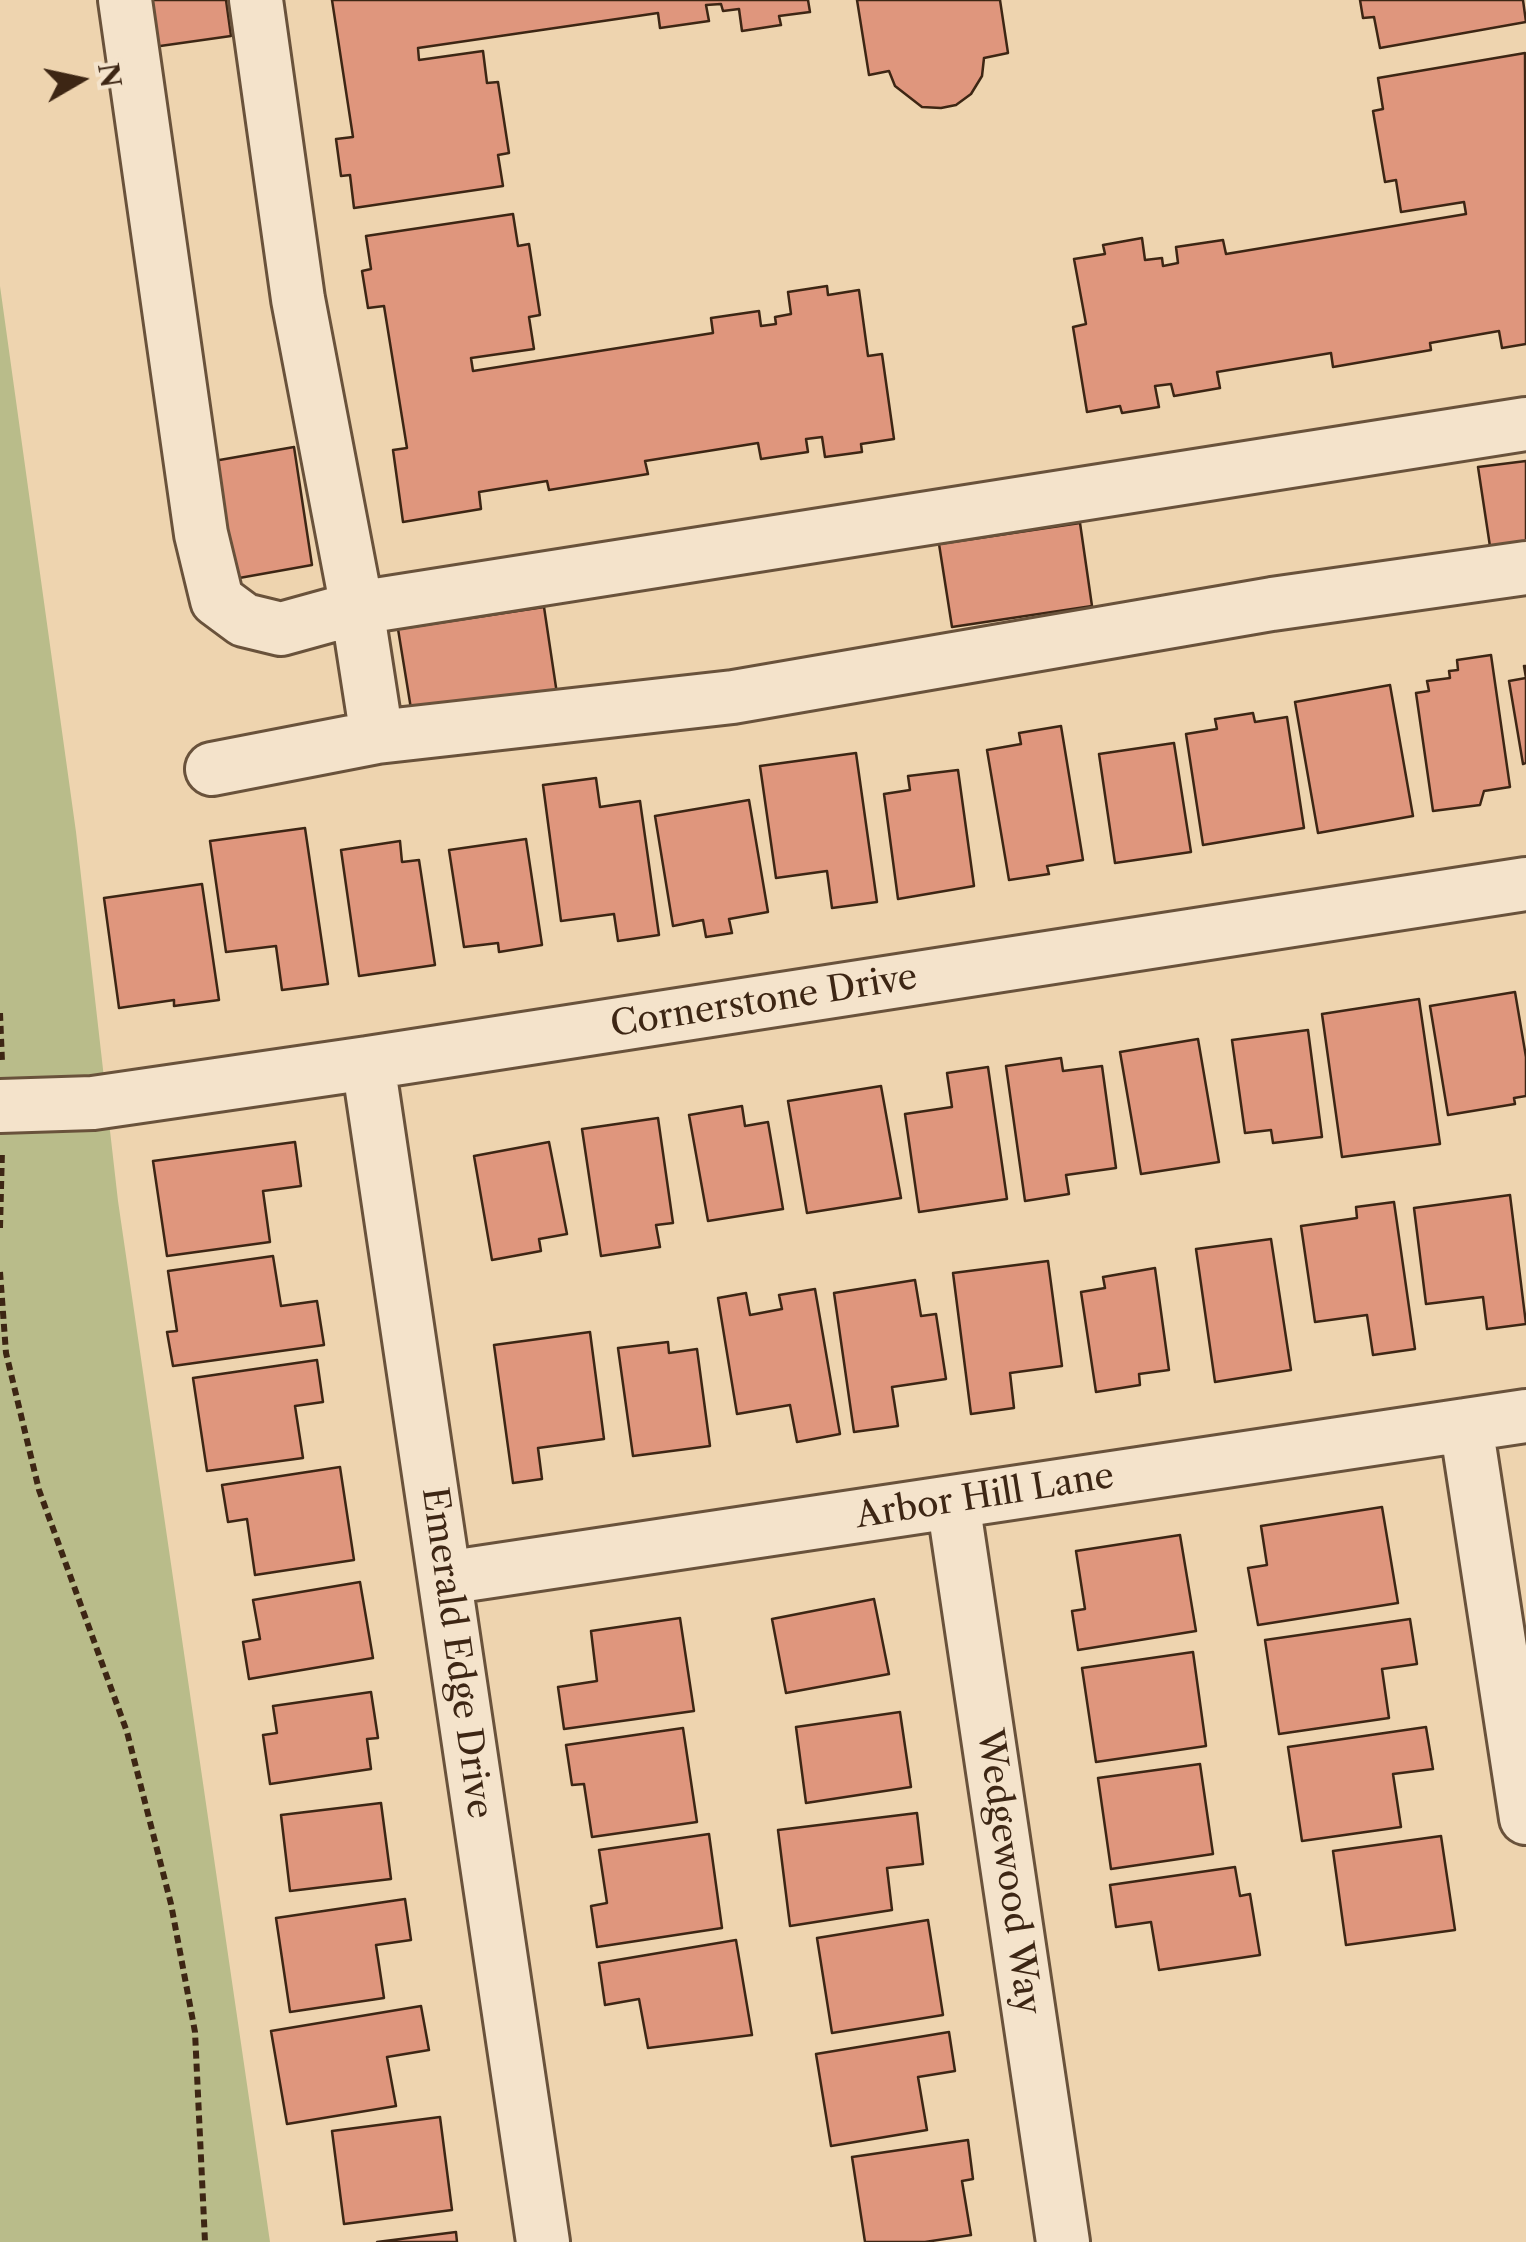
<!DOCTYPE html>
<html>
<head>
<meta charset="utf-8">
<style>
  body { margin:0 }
  #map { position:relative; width:1526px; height:2242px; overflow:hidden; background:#eed4af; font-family:"Libre Caslon Text",serif }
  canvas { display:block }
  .north { position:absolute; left:30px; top:30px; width:100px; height:100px; -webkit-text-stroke:8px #f4e3cb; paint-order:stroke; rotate:81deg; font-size:28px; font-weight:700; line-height:40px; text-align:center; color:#3d2614 }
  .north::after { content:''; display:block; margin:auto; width:35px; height:45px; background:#3d2614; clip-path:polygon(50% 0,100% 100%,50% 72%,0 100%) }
</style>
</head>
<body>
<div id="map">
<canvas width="1526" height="2242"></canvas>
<div class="north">N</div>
</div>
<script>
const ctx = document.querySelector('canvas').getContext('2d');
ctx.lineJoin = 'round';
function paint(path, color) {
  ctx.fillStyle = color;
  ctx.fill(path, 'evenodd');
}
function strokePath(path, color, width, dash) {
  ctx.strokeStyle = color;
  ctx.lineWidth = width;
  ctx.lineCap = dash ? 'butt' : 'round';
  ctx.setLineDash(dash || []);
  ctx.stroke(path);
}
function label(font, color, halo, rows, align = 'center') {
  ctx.font = font + ' "Libre Caslon Text",serif';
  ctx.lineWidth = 8;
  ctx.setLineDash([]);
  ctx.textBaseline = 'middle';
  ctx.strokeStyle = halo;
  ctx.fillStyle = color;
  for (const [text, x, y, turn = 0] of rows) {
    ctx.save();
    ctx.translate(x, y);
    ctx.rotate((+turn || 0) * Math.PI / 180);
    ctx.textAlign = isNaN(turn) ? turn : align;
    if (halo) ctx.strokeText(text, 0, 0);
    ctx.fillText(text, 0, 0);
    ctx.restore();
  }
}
const green = new Path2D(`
  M0 286 76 832 118 1201 270 2242H0Z`);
const building = new Path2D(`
  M140 0H226L231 36 146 48Z
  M332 0H808L810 12 779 16 781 25 742 31 739 9 723 11 721 4 706 5 709 21 660 28 658 13 418 48 419 60 483 51 487 83 498 82 509 153 498 155 503 186 354 208 350 175 341 176 336 139 353 137Z
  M857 0H1000L1008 53 984 58 982 76 971 94 956 105 941 108 922 107 895 86 889 71 869 75Z
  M1360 0H1523L1526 22 1380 48 1374 17 1363 18Z
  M1525 53 1526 344 1502 348 1499 331 1430 343 1431 350 1333 367 1331 353 1217 372 1220 388 1174 396 1171 384 1155 386 1159 407 1122 413 1120 406 1087 412 1073 327 1086 324 1074 259 1105 254 1103 245 1142 238 1145 260 1162 258 1163 266 1178 263 1176 247 1223 240 1226 254 1466 214 1464 202 1401 212 1396 180 1385 182 1373 111 1383 109 1378 78Z
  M513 214 518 246 529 244 540 315 529 317 534 349 471 358 473 371 713 333 711 318 759 311 761 326 776 324 775 317 791 314 788 292 827 286 828 295 859 290 868 356 882 354 894 439 861 444 862 452 825 457 822 437 806 439 808 452 761 459 758 443 645 461 648 474 549 490 547 481 479 492 481 509 403 522 393 450 407 448 384 306 368 308 362 271 371 269 366 236Z
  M294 447 312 565 228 580 208 462Z
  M1526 461V548L1491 553 1478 467Z
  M1080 523 1092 606 952 627 939 544Z
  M544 607 557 694 412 715 398 629Z
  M1491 655 1510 787 1484 791 1480 805 1433 811 1416 693 1429 691 1427 681 1450 678 1449 671 1458 670 1457 660Z
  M1524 666H1526V763L1523 764 1509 681 1526 678Z
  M1390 685 1413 816 1318 833 1295 702Z
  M1253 713 1255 722 1287 717 1304 828 1203 845 1186 734 1217 729 1215 719Z
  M1061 726 1083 860 1047 866 1049 874 1009 880 987 750 1021 744 1019 733Z
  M1174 743 1191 852 1115 863 1099 754Z
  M856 753 877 902 832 908 827 871 776 878 760 766Z
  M958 770 974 886 898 899 884 794 910 790 908 776Z
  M596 778 600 807 640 801 659 935 618 941 614 914 561 921 543 785Z
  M749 800 768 912 729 919 732 933 706 937 703 920 673 926 655 816Z
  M305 828 328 984 282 990 276 946 226 952 210 841Z
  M526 839 542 945 499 952 498 943 464 947 449 850Z
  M400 841 402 862 419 860 435 965 359 976 341 850Z
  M202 884 219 1000 174 1006V1000L119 1008 104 898Z
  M1515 992 1526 1057V1096L1514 1098 1515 1104 1448 1115 1430 1006Z
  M1419 999 1440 1144 1342 1157 1322 1014Z
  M1308 1030 1322 1137 1273 1143 1271 1130 1245 1133 1232 1040Z
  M1198 1039 1219 1162 1141 1174 1120 1052Z
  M1061 1058 1063 1071 1102 1066 1116 1168 1066 1175 1069 1194 1025 1201 1006 1066Z
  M988 1067 1007 1199 919 1212 905 1114 952 1107 947 1073Z
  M881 1086 901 1198 807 1213 788 1101Z
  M742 1106 745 1126 768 1122 783 1209 708 1221 689 1115Z
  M658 1118 673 1223 656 1225 660 1247 601 1256 582 1129Z
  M295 1142 301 1186 263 1191 270 1242 167 1256 153 1161Z
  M549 1142 567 1234 539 1239 541 1251 492 1260 474 1156Z
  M1510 1195 1526 1324 1487 1329 1483 1297 1426 1304 1414 1208Z
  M1394 1202 1415 1349 1373 1355 1367 1315 1315 1322 1301 1226 1357 1218 1356 1207Z
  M1271 1239 1291 1370 1215 1382 1196 1249Z
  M273 1256 281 1306 317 1301 324 1345 173 1366 167 1332 177 1331 168 1271Z
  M1048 1261 1062 1366 1010 1373 1014 1408 971 1414 953 1273Z
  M1155 1268 1169 1370 1139 1374 1140 1385 1096 1392 1081 1292 1105 1288 1103 1277Z
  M915 1280 921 1316 936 1314 946 1379 892 1387 898 1426 854 1432 834 1293Z
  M815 1289 840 1434 797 1442 790 1405 737 1414 718 1298 746 1293 750 1315 782 1309 779 1295Z
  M590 1332 604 1439 538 1448 542 1479 513 1483 494 1345Z
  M668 1342 669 1353 697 1349 710 1446 633 1456 618 1348Z
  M317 1360 323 1402 295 1406 303 1458 207 1471 193 1378Z
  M340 1467 354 1560 255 1575 247 1519 228 1522 222 1485Z
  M1382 1507 1398 1603 1258 1625 1248 1568 1267 1565 1261 1526Z
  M1180 1535 1196 1631 1078 1650 1072 1611 1085 1609 1076 1551Z
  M360 1582 373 1658 249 1679 243 1642 260 1639 253 1600Z
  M874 1599 889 1674 786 1693 772 1619Z
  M680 1618 694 1711 564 1729 558 1687 597 1681 591 1631Z
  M1410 1619 1417 1664 1382 1669 1389 1718 1279 1734 1265 1640Z
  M1193 1652 1206 1746 1096 1762 1082 1668Z
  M371 1692 378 1738 367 1739 371 1769 270 1784 263 1735 277 1733 273 1706Z
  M900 1712 911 1787 806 1803 796 1727Z
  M1426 1727 1433 1769 1393 1774 1401 1827 1302 1841 1288 1747Z
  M683 1728 697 1822 592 1837 584 1784 572 1785 566 1745Z
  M1200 1764 1213 1854 1111 1869 1098 1778Z
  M381 1803 391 1879 290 1891 281 1815Z
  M917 1813 923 1864 887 1868 892 1910 790 1926 778 1830Z
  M709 1834 722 1928 597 1947 591 1906 607 1903 599 1850Z
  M1441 1836 1455 1930 1346 1945 1333 1851Z
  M1235 1867 1240 1896 1250 1894 1260 1955 1159 1970 1151 1922 1116 1927 1110 1885Z
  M405 1899 411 1940 376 1945 384 1998 290 2012 276 1918Z
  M928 1920 943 2015 832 2033 817 1938Z
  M736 1940 752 2035 648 2048 639 1999 605 2005 599 1963Z
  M421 2006 429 2050 387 2057 396 2106 287 2124 271 2031Z
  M949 2032 955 2071 918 2077 927 2130 831 2146 816 2054Z
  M440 2117 452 2210 344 2224 332 2131Z
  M968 2140 973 2179 962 2181 971 2235 925 2242H865L852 2157Z
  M456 2232 457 2242H377Z`);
const path = new Path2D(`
  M0 1013 2 1062
  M0 1228 2 1150
  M0 1272 6 1353 39 1490 127 1732 171 1904 195 2032 205 2242`);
const minor = new Path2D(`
  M125 0 201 534 217 600 244 620 281 629 357 608 377 737 733 697 1272 604 1526 568
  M256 0 298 299 357 608 1526 424
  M212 769 377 737
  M368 1063 543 2242
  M0 1106 93 1103 368 1063 1526 884
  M1466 1425 1526 1818
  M953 1502 1063 2242
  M445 1578 1526 1416`);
const streetNames = [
  ["Cornerstone Drive",764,1002,-9],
  ["Arbor Hill Lane",985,1497,-9],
  ["Emerald Edge Drive",456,1653,82],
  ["Wedgewood Way",1008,1872,82]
];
paint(green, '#b9bc8a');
paint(building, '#df967d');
strokePath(building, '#3d2614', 2.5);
strokePath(minor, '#69523b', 58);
strokePath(path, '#3d2614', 6, [8, 5]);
strokePath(minor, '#f4e3cb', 52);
label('35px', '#3d2614', '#f4e3cb', streetNames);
</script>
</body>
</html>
